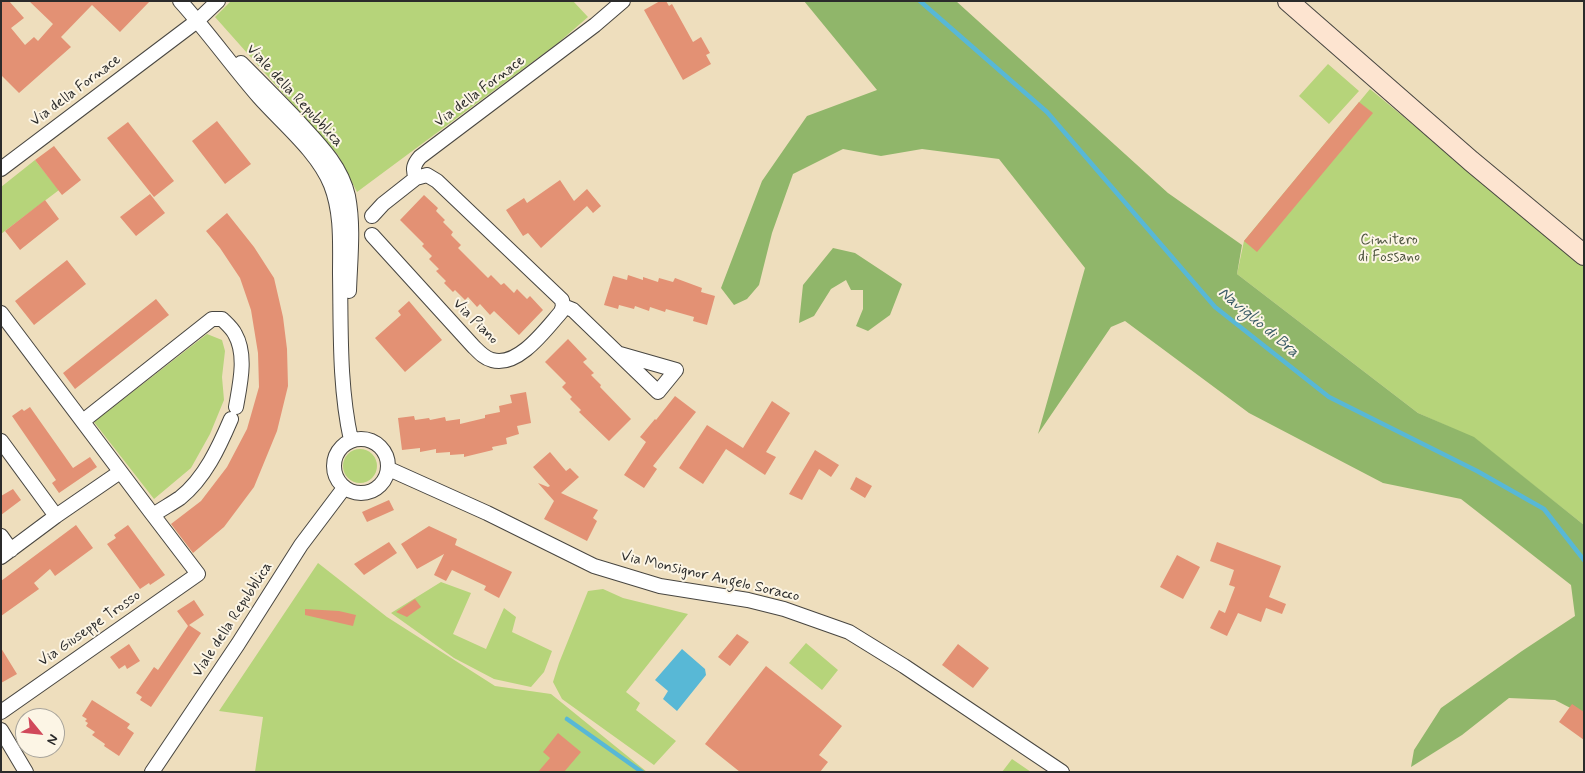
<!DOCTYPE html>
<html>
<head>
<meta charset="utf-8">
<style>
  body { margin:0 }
  #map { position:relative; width:1585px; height:773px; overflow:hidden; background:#eedebd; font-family:Mynerve,sans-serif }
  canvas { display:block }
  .frame { position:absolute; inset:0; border:2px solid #2b2b2b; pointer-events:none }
  .north { position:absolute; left:15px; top:708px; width:50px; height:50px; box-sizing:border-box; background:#fcf5e5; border:1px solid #a8a49b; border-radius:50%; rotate:118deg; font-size:14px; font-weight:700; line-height:20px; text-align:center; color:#2b2b2b }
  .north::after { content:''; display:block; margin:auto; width:18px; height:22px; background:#d1495b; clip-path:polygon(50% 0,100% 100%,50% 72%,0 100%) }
</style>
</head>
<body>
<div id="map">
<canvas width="1585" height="773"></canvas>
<div class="frame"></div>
<div class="north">N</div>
</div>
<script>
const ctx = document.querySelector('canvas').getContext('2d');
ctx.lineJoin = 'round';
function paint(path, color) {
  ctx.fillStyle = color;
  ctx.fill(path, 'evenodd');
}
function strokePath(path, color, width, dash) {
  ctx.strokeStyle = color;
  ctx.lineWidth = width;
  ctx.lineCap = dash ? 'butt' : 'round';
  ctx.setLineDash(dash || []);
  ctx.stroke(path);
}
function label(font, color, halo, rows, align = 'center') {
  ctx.font = font + ' Mynerve,sans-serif';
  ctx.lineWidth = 4;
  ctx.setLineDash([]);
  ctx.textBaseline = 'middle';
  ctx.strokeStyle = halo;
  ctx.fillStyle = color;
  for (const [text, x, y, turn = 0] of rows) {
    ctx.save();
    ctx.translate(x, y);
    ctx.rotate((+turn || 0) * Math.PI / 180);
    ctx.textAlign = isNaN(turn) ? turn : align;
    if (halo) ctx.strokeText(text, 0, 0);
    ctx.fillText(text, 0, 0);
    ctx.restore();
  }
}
const green = new Path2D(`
  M231 1H573L588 17 558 43 357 192 338 155 215 17Z
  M1328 64 1359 91 1329 124 1299 96Z
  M1370 89 1584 266V525L1474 438 1418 413 1237 274 1244 241Z
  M35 160 59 190 1 234V187Z
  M207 334 222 340 225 351 222 377 224 400 210 434 191 468 154 499 94 422Z
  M343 466a17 17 0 1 1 34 0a17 17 0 1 1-34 0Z
  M318 563 387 617 495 686 551 694 647 772H255L263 717 219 711Z
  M441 582 471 593 453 634 486 649 504 608 516 617 512 632 552 651 544 672 531 687 494 679 454 658 391 613Z
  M603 589 623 598 688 614 626 692 640 703 636 710 676 741 654 765 562 699 553 682 559 663 588 591Z
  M806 643 838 670 822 690 789 663Z
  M1012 759 1031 772H1002Z`);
const forest = new Path2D(`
  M804 1H956L1168 193 1242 245 1237 274 1418 413 1474 437 1584 525V715L1555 700 1509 698 1462 735 1411 767 1414 750 1441 708 1522 651 1575 616 1571 585 1461 499 1383 483 1249 413 1125 321 1111 327 1038 434 1085 268 999 159 922 149 881 156 843 149 793 174 772 233 759 285 747 299 734 305 721 288 762 181 807 116 877 90Z
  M833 248 855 253 902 284 890 315 868 331 856 326 863 309V290H851L846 280 831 289 814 316 799 323 803 285Z`);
const water = new Path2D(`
  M682 649 705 669 706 675 677 711 663 699 668 691 655 680Z`);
const stream = new Path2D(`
  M920 1 1047 112 1215 307 1329 397 1477 471 1544 509 1584 560
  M567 719 642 772`);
const building = new Path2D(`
  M1 1H9L24 18 11 28 25 45 34 37 38 41 53 24 29 1H150L120 32 92 5 61 37 71 47 19 93 1 75Z
  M660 1H666L669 6 672 4 693 42 701 37 710 53 706 55 711 64 683 80 644 10Z
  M1359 102 1373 113 1257 252 1244 241Z
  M217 121 251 164 225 184 192 141Z
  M128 122 174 181 154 197 107 138Z
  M54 146 81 180 62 195 35 160Z
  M560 180 574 201 587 189 601 206 593 213 587 206 541 248 528 233 523 236 506 210 524 198 527 203Z
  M150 194 165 213 136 236 120 217Z
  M424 195 438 208 436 211 445 220 443 222 453 232 451 235 461 245 458 248 488 278 491 275 501 285 504 283 514 293 517 289 527 299 530 296 543 310 519 335 494 311 490 315 480 304 477 307 468 297 465 300 455 290 453 292 444 283 446 281 436 271 439 269 429 259 432 256 422 246 424 244 400 220Z
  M45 200 59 219 20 250 5 231Z
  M227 213 254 247 274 278 283 317 287 349 288 386 277 431 254 487 224 527 193 553 171 524 201 501 227 467 247 429 259 387 258 353 251 310 240 278 220 248 206 231Z
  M67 260 86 284 34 325 15 301Z
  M628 275 643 280V277L658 282 659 278 673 282 675 278 702 288 701 292 715 296 707 325 693 321 694 317 666 309 665 312 650 307 649 311 635 306 634 309 619 305 618 309 604 305 613 276 627 280Z
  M156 299 169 315 75 389 63 373Z
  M409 301 442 340 405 372 375 338 401 315 398 311Z
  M568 339 587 359 583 362 594 373 591 375 601 385 600 387 631 419 609 441 579 412 581 410 570 399 572 397 562 387 566 383 545 362Z
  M526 392 531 423 517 426 519 434 506 438 507 444 492 447 493 450 464 457V454L450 455V452L436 453V449L420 452V448L402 450 398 418 414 416 415 420 429 418 430 420 445 417 446 421 460 419V424L485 418V415L500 412 499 406 512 403 510 395Z
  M675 396 696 412 653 466 657 469 644 488 624 475 646 442 640 437 655 419 656 420Z
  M772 401 790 413 766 452 776 457 765 475 726 449 703 484 679 468 707 425 743 448Z
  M30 407 73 468 90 457 97 467 59 493 52 483 56 480 12 416 22 409 24 411Z
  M815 450 839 465 831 477 819 469 802 500 789 494Z
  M550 452 566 471 570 468 579 477 561 493 598 510 593 518 597 521 587 541 544 519 554 501 538 483 548 487 550 486 533 467Z
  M856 477 872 486 865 498 850 489Z
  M13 489 21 500 1 515V496Z
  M389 500 394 510 367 522 362 512Z
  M76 525 93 548 55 576 50 569 34 583 39 589 1 616V581Z
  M128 525 165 575 150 585 149 583 140 589 107 544 116 538 114 535Z
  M429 526 457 539 455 545 512 572 499 598 484 590 486 586 452 570 446 581 434 575 444 554 417 569 401 544Z
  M389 542 397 553 364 575 354 564Z
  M1217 542 1281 566 1269 597 1286 604 1282 614 1266 608 1261 622 1238 613 1227 636 1210 628 1219 610 1225 613 1235 587 1229 585 1234 570 1210 561Z
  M1177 555 1200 567 1183 599 1160 587Z
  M415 599 421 607 407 617 396 612Z
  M194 600 204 615 189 625 201 633 151 707 140 700 142 697 136 693 154 667 158 670 188 626 177 611Z
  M305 609 339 611 356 615 353 626 305 615Z
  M737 634 749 642 730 666 718 657Z
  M129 644 140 661 127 669 125 665 119 669 110 657Z
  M958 644 989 668 973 688 942 665Z
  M1 648 17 674 1 683Z
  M766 666 842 726 819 755 828 762 820 772H740L705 744Z
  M92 700 130 724 127 728 134 733 119 756 104 746 105 744 92 735 95 732 86 726 88 723 85 721 87 719 82 716Z
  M1572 704 1584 712V740L1559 722Z
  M558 733 581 752 564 772H538L550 758 543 752Z`);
const street = new Path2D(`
  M180 1C208 32 232 66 259 97 282 123 318 152 331 185 342 213 340 244 340 274 341 330 339 386 351 440
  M241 63C260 82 279 101 297 120 318 143 341 165 348 196 354 227 350 260 349 291
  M1 169 197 21 218 1
  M416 178 427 175 437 181 562 300 563 306 573 310 658 392 676 370 620 354
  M372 216 383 204 416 178C412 169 414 164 420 157L595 25 623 1
  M372 235 473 346C479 352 484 358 492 360 518 368 546 329 561 312L563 306
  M1 313 153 515C162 509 171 504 180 498 205 478 219 447 231 419
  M83 421 212 319H222C226 323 232 328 235 334 247 355 240 384 236 407
  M334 466a27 27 0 1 1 54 0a27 27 0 1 1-54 0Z
  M1 441 56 516
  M389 469 487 513 594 566 660 586 748 600 784 609 849 632 904 666 1062 772
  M1 536 11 550
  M1 557 56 516 120 472
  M1 712 198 574 153 515
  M1 730 26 772
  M152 772 238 644 301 545 344 488`);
const secondary = new Path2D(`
  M1288 1 1471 161 1584 255`);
const streetNames = [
  ["Via della Fornace",76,91,-37],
  ["Via della Fornace",480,92,-37],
  ["Viale della Repubblica",294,96,47],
  ["Via Piano",475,322,45],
  ["Via Monsignor Angelo Soracco",710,577,13],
  ["Viale della Repubblica",233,620,-57],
  ["Via Giuseppe Trosso",90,629,-35]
];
const parkNames = [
  ["Cimitero",1389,241],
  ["di Fossano",1389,258]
];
const waterNames = [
  ["Naviglio di Bra",1258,323,40]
];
paint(green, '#b6d47a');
paint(forest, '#90b66a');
paint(water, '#58b8d6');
strokePath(stream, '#58b8d6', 4.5);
paint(building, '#e39174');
strokePath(street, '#484641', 16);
strokePath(secondary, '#484641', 22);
strokePath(street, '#fff', 14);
strokePath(secondary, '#fde4d0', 20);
label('15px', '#2b2b2b', '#fcf5e5', streetNames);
label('15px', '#4e553f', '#fcf5e5', parkNames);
label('italic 16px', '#3b5c67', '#fcf5e5', waterNames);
</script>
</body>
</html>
